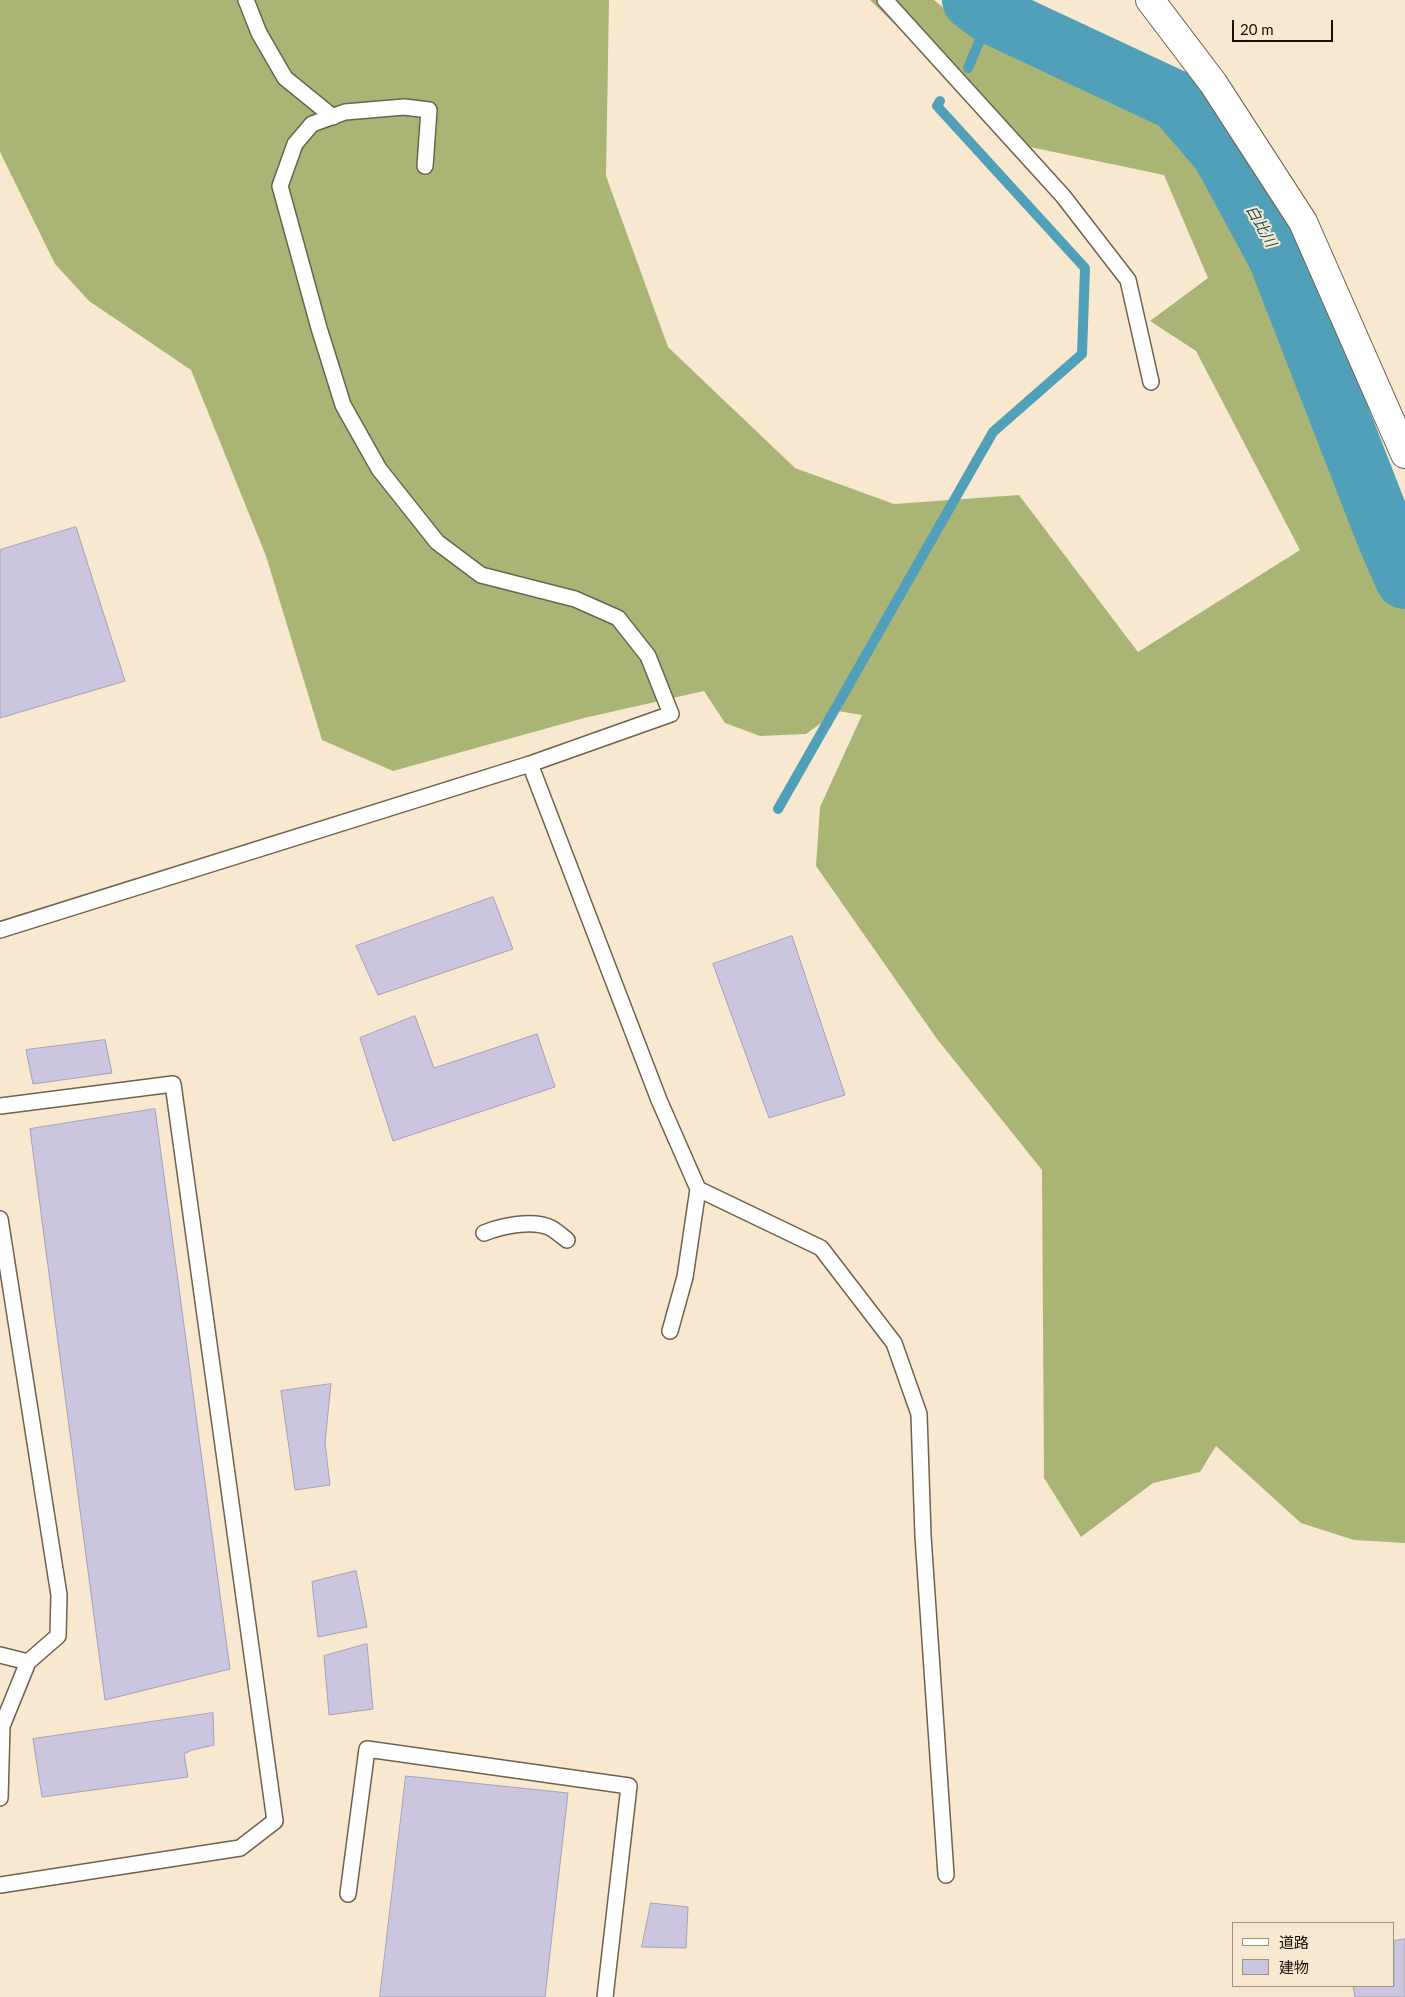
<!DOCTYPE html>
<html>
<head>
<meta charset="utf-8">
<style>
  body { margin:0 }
  #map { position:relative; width:1405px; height:1997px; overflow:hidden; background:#f9e8d0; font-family:Lato,"Noto Sans JP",sans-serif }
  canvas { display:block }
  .legend { position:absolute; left:1232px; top:1922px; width:162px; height:65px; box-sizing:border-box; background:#f9e8d0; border:1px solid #9e9280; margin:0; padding:6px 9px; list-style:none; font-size:15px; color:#161008 }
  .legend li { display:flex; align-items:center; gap:10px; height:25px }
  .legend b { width:25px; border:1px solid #9e9280 }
  .scale { position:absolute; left:1232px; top:20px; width:101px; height:22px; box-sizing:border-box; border:2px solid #161008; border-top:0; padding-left:6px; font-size:15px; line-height:18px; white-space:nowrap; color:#161008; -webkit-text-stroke:4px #f9e8d0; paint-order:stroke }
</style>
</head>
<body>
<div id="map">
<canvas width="1405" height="1997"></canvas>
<ul class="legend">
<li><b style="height:6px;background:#fff"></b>道路</li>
<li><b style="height:14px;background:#cbc5df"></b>建物</li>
</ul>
<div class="scale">20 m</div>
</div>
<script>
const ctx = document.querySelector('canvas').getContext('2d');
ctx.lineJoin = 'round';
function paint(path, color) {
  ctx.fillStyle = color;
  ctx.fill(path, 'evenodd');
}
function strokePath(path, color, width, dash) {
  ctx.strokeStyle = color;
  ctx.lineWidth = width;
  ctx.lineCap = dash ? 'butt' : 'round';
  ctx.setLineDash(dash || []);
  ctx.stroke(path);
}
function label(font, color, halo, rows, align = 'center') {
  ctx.font = font + ' Lato,"Noto Sans JP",sans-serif';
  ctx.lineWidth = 4;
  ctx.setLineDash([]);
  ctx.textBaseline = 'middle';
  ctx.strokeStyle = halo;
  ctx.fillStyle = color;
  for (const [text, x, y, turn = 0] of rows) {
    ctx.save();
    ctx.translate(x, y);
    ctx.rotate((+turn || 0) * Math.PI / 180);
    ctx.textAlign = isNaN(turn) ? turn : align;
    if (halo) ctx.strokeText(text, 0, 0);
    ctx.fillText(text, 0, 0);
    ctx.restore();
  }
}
const forest = new Path2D(`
  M0 0H609L606 176 668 347 795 468 894 504 1019 495 1138 652 1300 550 1196 351 1150 321 1208 278 1164 175 1030 147 943 72 870 0H934L977 36 1189 98 1243 164 1313 294 1405 511V1543L1354 1540 1301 1523 1216 1446 1200 1472 1153 1483 1081 1537 1044 1478 1042 1170 937 1039 816 866 820 807 862 715 838 711 806 734 760 736 725 723 704 691 584 718 393 771 322 740 266 556 191 370 89 301 55 264 0 152Z`);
const stream = new Path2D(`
  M968 68 991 14
  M778 809 993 432 1082 354 1085 268 937 106 940 101`);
const river = new Path2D(`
  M972 0 991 14 1177 101 1221 152 1277 255 1387 538 1405 579`);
const building = new Path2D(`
  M76 527 125 681 0 718V550Z
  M493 897 513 949 378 995 356 946Z
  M792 936 845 1095 769 1118 713 964Z
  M415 1016 434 1068 537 1034 555 1087 393 1141 360 1038Z
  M105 1040 112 1073 33 1084 26 1050Z
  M155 1109 230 1669 105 1700 30 1129Z
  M331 1384 325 1443 330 1485 295 1490 281 1391Z
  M356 1571 367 1627 318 1637 312 1582Z
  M367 1644 373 1709 329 1715 324 1656Z
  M213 1713 214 1745 192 1750 184 1754 188 1777 42 1797 33 1739Z
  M406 1776 568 1793 545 1997H380Z
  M651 1903 688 1907 686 1948 642 1947Z
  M1405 1939V1997H1355L1353 1986H1394V1941Z`);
const lane = new Path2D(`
  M246 0 259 33 285 78 333 117
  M885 0 1063 196 1128 280 1151 382
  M530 764 659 1100 698 1189 821 1248 894 1343 919 1414 923 1536 946 1875
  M0 930 530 764 671 714 648 656 618 618 575 599 481 575 437 542 379 469 343 405 319 328 280 186 295 144 312 124 345 112 404 107 429 110 425 166
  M0 1106 173 1084 275 1821 240 1848 0 1885
  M0 1219 59 1595 58 1636 28 1662 0 1655
  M484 1233C501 1226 533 1219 551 1228 556 1231 562 1236 567 1240
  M670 1331 685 1277 698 1189
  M0 1798 2 1726 28 1662
  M348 1894 367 1749 629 1786 605 1997`);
const street = new Path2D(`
  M1150 0 1213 83 1303 222 1405 454`);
const waterNames = [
  ["白比川",1261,226,61]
];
paint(forest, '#aab575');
strokePath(stream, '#51a0ba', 10);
strokePath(river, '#51a0ba', 60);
paint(building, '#cbc5df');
strokePath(building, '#a7a0b9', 1);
strokePath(lane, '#70614c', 18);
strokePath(street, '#70614c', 30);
strokePath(lane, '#fff', 15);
strokePath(street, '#fff', 28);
label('italic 15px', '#115467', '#f9e8d0', waterNames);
</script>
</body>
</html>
